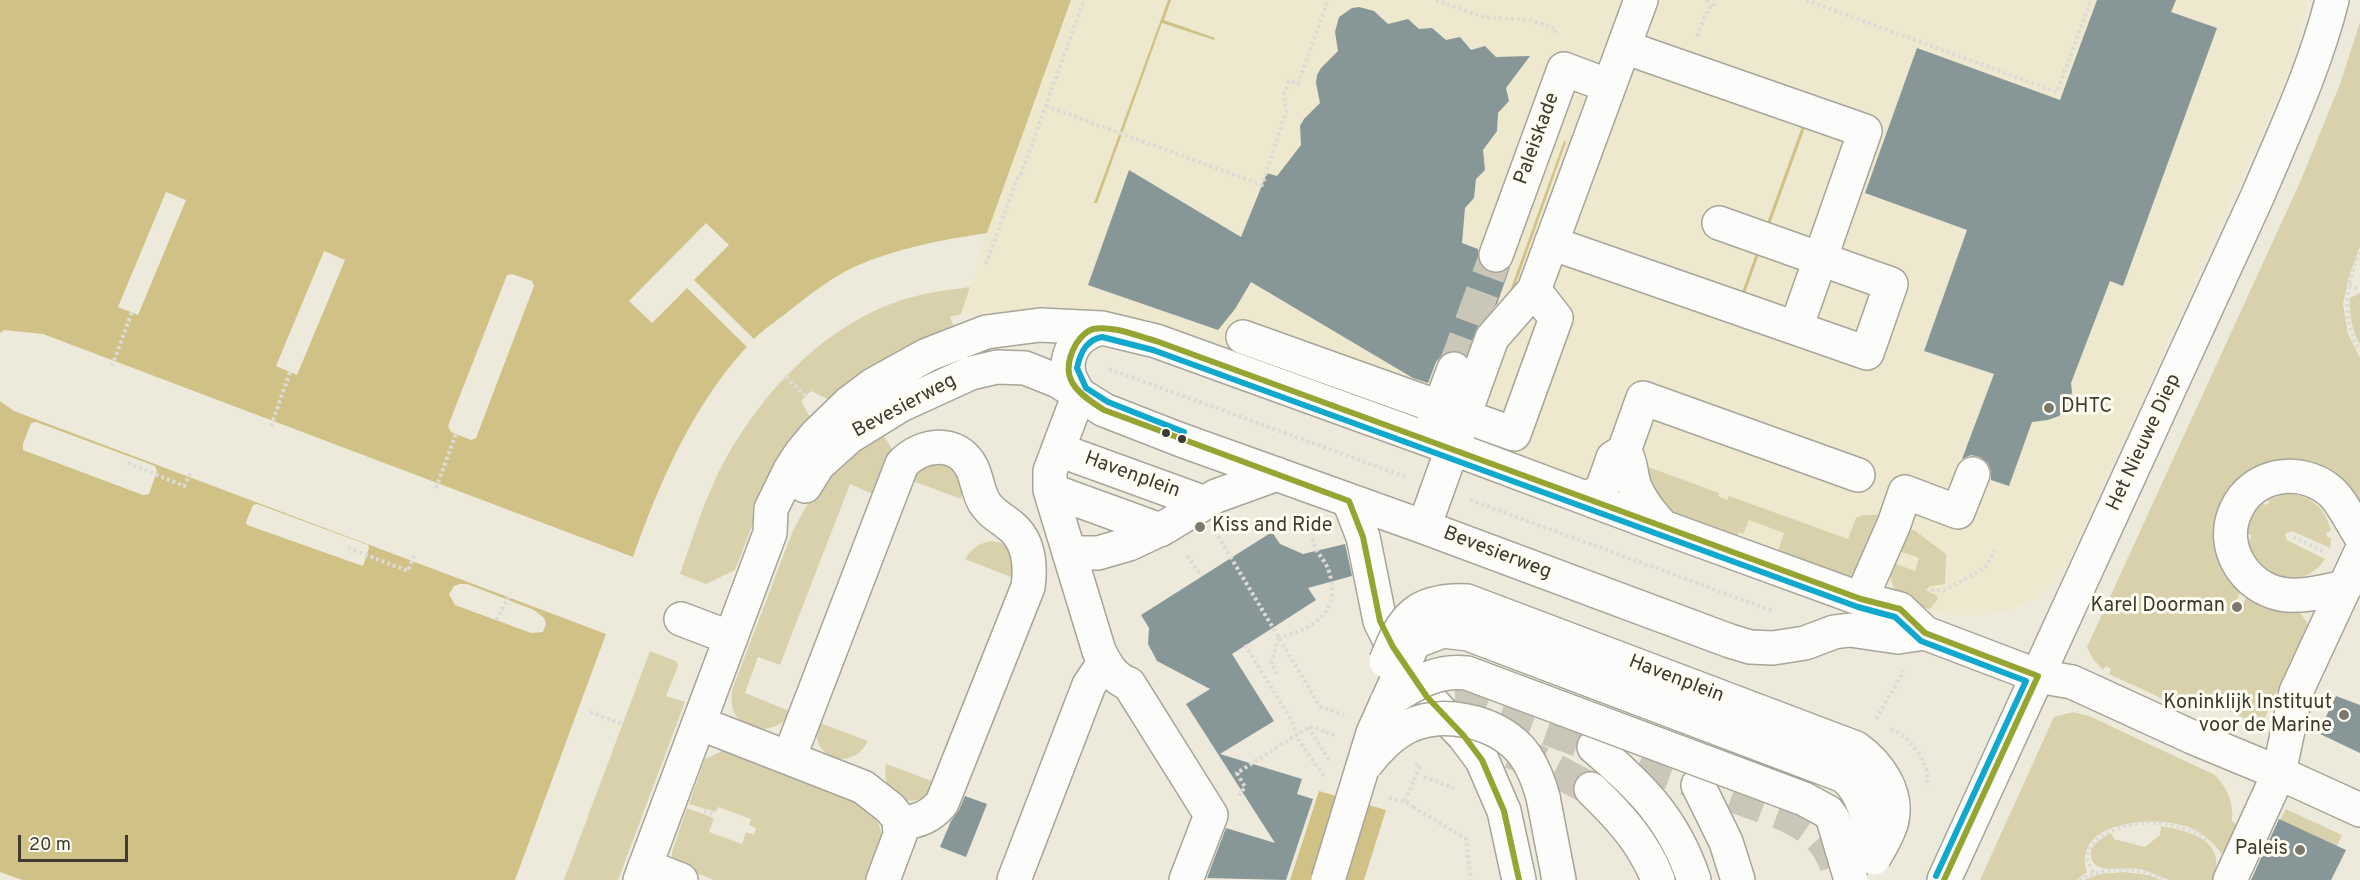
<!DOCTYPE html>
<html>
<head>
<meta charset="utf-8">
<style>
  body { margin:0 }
  #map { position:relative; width:2360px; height:880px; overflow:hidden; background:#edeadb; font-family:Overpass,sans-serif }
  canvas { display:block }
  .scale { position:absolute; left:18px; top:835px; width:110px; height:27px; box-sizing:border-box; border:3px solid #3e3c31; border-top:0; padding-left:8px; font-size:18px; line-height:21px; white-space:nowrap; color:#3e3c31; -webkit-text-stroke:4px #fffcf1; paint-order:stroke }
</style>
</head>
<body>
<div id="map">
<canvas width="2360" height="880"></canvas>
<div class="scale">20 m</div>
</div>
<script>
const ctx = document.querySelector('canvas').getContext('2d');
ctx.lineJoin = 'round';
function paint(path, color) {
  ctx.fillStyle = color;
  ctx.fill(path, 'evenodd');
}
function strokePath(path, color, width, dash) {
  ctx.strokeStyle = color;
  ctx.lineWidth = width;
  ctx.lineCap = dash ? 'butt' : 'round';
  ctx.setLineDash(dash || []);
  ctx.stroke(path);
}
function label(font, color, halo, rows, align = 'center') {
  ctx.font = font + ' Overpass,sans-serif';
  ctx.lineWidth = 6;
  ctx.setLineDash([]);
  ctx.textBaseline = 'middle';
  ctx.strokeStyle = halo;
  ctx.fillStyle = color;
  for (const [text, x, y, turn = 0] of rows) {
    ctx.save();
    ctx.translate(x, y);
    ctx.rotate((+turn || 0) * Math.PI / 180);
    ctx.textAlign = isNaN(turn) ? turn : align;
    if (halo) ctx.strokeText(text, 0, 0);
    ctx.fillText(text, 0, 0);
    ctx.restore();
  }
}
const built = new Path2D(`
  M1071 0H2308L2291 67 2067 565 2045 589 2032 599 2007 610 1974 616 1947 614 1917 606 1058 311 961 314 979 265 976 264 987 233Z`);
const green = new Path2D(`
  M2360 22V246L2349 277 2343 304 2348 334 2360 358V500L2352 496 2250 473 2242 589 2232 609 2239 612 2248 594C2267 600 2302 604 2308 626L2261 726 2195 695 2187 710 2109 674 2111 669 2106 666 2103 670 2093 659 2087 647 2301 180 2340 84Z
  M970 287 961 314 950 317 956 331 832 401 811 391 801 401 812 421 761 503 735 570 706 584 680 574C691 543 701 510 715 480 752 402 819 327 902 300 924 293 947 290 970 287Z
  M2360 293V345C2352 330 2349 315 2350 298Z
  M881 431 892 449 875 495 850 484 780 665 758 657 745 693 792 712C779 733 745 737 734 712 730 704 732 697 732 690L792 533 804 510 827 477Z
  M946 463C959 472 966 483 961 499L910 480 925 464Z
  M1637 463 1719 493 1718 496 1727 500 1729 496 1848 539 1856 518 1863 515H1880L1858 567 1849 579 1777 554 1784 533 1749 520 1743 534 1739 532 1736 539 1670 515Z
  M2285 494C2310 494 2325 507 2331 531L2326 533 2327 537 2331 538 2330 548 2292 531 2285 534 2287 540 2325 559C2302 594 2256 578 2248 540L2251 539V535L2247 534C2249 521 2253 512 2263 503L2265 505 2269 503 2268 500Z
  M1908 530H1914L1946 554 1945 584 1930 586 1926 590 1937 596 1938 599 1930 609C1903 602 1887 592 1891 562L1915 571 1919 558 1896 550Z
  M991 541 1001 543 1010 549 1016 579 965 559C972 548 978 544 991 541Z
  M650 651 676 661 678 666 666 696 685 702 618 880H564Z
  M2073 712 2089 716 2215 775C2227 788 2234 802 2232 821L2236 824 2225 859C2217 846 2206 835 2191 828 2159 815 2071 819 2087 872L2076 880H1980L2054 717Z
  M817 722 868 741C851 774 809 758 817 722Z
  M724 750 862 805C893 830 880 847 870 880H714L678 866 672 861V852L687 808 714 818 709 832 742 844 746 832 754 835 756 828 749 825 751 819 718 807 716 812 689 804 705 759Z
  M886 764 937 783C918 816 879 799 886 764Z
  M2286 809 2342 835 2337 846 2280 820Z
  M2161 826C2191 831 2228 841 2213 880 2200 880 2185 880 2171 880 2161 879 2151 871 2140 869 2127 866 2094 876 2091 857 2089 845 2102 838 2111 833L2114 839 2145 847 2160 835Z
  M2124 872 2148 875 2160 880H2084L2100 874Z`);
const water = new Path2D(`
  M0 0H1071L987 233C941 240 897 248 854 267 833 277 812 293 794 307 781 318 766 327 754 339 695 400 661 478 633 557L43 334 4 330 0 333Z
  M1168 0H1171L1164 20 1215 38 1214 40 1162 23 1097 203H1094Z
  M1804 121 1807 122 1745 293 1741 295Z
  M1564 141 1566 142 1508 306 1505 305Z
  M0 401 14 411 606 634 515 880H22L0 872Z
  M1319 791 1386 810 1364 880H1290Z`);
const pier = new Path2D(`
  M166 192 186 200 138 315 118 307Z
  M706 223 729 245 694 280 756 341 749 349 687 288 652 323 629 301Z
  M324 251 345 260 297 375 276 366Z
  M512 274 532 281 534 286 476 438 471 440 451 432 448 426 507 275Z
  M36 422 155 466 157 471 149 494 143 495 23 450V444L31 423Z
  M257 504 368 545 369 548 363 566 247 525 246 522 253 505Z
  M460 584H467L534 610 544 618 546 624 543 632 531 633 455 605 449 594 454 586Z`);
const building = new Path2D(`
  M2097 0H2176L2171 12 2217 28 2123 286 2110 281 2071 383 2072 392 2068 406 2059 416 2048 420 2032 422 2009 486 1991 480V471L1988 463 1980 457 1971 455 1962 459 1994 374 1924 351 1967 230 1865 193 1917 48 2060 100Z
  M1359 7 1374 11 1388 24 1408 19 1419 29 1432 28 1446 40 1460 37 1471 50 1485 46 1496 57 1530 56 1506 88 1509 101 1498 113 1497 131 1483 150 1485 170 1476 179 1474 198 1465 208 1462 243 1478 249V259L1482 267 1489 272 1500 273 1510 267 1497 304 1478 326 1466 355 1460 351 1452 350 1443 354 1436 362 1428 383 1413 378 1251 282 1235 309 1218 330 1088 285 1129 170 1241 237 1267 173 1277 176 1301 145 1300 126 1304 119 1320 103 1316 83 1317 75 1321 68 1338 51 1335 32 1339 17 1352 8Z
  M1272 532 1280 544 1303 554 1345 544 1352 576 1308 588 1316 600 1232 654 1274 721 1220 754 1302 779 1297 794 1313 799 1286 880 1207 878 1226 828 1275 843 1186 704 1210 689 1157 661 1148 644 1149 628 1141 615Z
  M2336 696 2360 705V753L2318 733Z
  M965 796 987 804 966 857 940 847 951 821 959 810Z
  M2279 819 2346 850 2331 880H2251Z`);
const minorTunnel = new Path2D(`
  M1454 369 1496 255
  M1406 699 1462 698 1783 814C1816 829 1831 843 1840 878
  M1510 752 1537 761 1591 789`);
const path = new Path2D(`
  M1436 0 1483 17 1530 20 1556 29 1553 36
  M1806 0 2057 92 2091 0
  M1709 7 1713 8 1715 0
  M1697 36 1709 7 1707 0
  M1046 106 1262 185 1286 112 1284 94 1289 81 1298 84 1328 0
  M2360 252C2345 285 2341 319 2360 351
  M986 264 1017 179 1021 174 1084 0
  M2349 285 2360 289
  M112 366 132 312
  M1109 369 1406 477
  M786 377 807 397
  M271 426 290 372
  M128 463 184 486 191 472
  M436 488 456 434
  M1470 500 1773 611
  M1218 536 1318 703 1321 707 1344 715
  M2293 537 2323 551
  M348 548 408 571 414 556
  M1187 556 1202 576
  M1931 590H1945L1985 568 1995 550
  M496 620 511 593
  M1278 638C1309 630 1341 615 1330 575 1324 552 1310 556 1313 524
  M1245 645 1292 721 1299 741 1324 776
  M1277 674 1271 664 1278 639
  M590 712 622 724
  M1876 719 1904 671
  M1891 729C1910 736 1932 765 1927 787
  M1326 732 1336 736
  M1424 777 1454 788
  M1239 796 1245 787 1237 773 1290 739
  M1405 801 1414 780
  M1413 807 1466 839 1471 880
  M704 811 715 815
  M2093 872 2087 858C2088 847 2094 841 2103 836 2134 816 2180 819 2209 842
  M2079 880C2105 866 2138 866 2165 880`);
const minor = new Path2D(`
  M1624 47 1865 131 1796 328
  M1551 243 1867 353 1891 284 1719 223
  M1496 255 1564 69 1609 86
  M1243 337 1514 434 1556 318 1534 290
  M1079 394 1050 471V490L1099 651C1106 665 1113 678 1129 684L1211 815 1186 880
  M1079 394C1074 386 1068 377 1068 367 1068 346 1083 332 1102 328
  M1432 427 1454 369
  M1059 450 1205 503
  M1624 451C1632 462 1630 474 1635 487 1641 502 1652 515 1663 527
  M805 486 818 465 849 437 901 405 971 373 997 367 1025 368 1058 381 1104 410 1181 440 1424 527 1730 641 1750 647 1773 648 1805 643 1834 632 1850 630 1898 637 1925 633
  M1050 490 1160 530
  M1588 499 1602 489 1613 458 1624 451 1643 398 1858 475
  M1349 501 1363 537 1380 621 1393 647 1427 697 1464 736 1482 760 1504 811 1519 880
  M1424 527 1492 338 1534 290 1641 0
  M1069 553H1098L1129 544 1167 526 1216 496 1277 474
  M2345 587C2325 591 2301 598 2281 594 2244 587 2219 546 2236 510 2252 474 2299 466 2329 490 2340 498 2352 523 2360 535
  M1861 599 1894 524 1905 492 1958 512 1973 474
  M681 619 731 638
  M699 723 863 787 890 808 899 819 900 835 883 880
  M1594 747C1641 787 1674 819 1694 880
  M789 758 902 464C921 444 957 438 972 468 977 479 978 491 984 502 991 514 1002 518 1012 527 1029 542 1031 565 1028 587L942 803C930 817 918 822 900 823
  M1698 785 1726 842 1738 880
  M645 866 681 880
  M640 880 770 533 771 509 790 470 801 453 816 435 849 403 873 385 927 355 986 332 1040 325 1102 328 1156 341 1452 448 1663 527 1861 599 1900 609 1925 633 2038 676 2072 682 2192 737 2279 773 2360 810
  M1014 880 1089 685 1104 663
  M1944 880 2258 195C2285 131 2315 68 2332 0
  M2230 880 2279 773 2296 692 2360 554`);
const major = new Path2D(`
  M1591 789C1619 816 1644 843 1658 880
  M1543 797 1559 880`);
const pathBridge = new Path2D(`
  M1308 727 1329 760
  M1290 739 1310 726 1326 732
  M1414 780 1420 765 1415 764
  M1389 798 1405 801 1413 807`);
const minorBridge = new Path2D(`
  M1386 661C1403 617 1417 599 1467 601L1856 748C1878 764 1898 791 1892 820 1890 832 1880 847 1874 858
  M1387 701C1416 684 1433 670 1467 673L1804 799 1828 812 1833 819 1851 880
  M1366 764C1377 750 1391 735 1407 727 1441 710 1492 720 1519 748 1531 761 1538 779 1543 797
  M1328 880 1373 733 1414 642 1443 631 1468 634 1844 776C1868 796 1869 829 1874 858`);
const bus1 = new Path2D(`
  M1519 880 1504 811 1482 760 1464 736 1427 697 1393 647 1380 621 1363 537 1349 501 1104 410C1077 393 1057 378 1076 344 1080 338 1086 331 1093 329 1112 325 1137 336 1156 341L1861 599 1900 609 1925 633 2038 676 1944 880`);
const bus2 = new Path2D(`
  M1184 432 1108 402 1086 388 1077 368C1080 353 1086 340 1102 337L1153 350 1858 607 1895 617 1921 641 2026 681 1936 876`);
const markers = [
  [2049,408,6,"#7b796c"],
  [1166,433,5,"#3e3c31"],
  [1182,439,5,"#3e3c31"],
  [1200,527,6,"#7b796c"],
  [2237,607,6,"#7b796c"],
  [2344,715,6,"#7b796c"],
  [2300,850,6,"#7b796c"]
];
const streetNames = [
  ["Paleiskade",1538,139,-70],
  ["Bevesierweg",905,407,-28],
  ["Het Nieuwe Diep",2145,443,-65],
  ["Havenplein",1132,476,20],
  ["Bevesierweg",1497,554,21],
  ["Havenplein",1676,680,21]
];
const poiNames = [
  ["DHTC",2061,408,"left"],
  ["Kiss and Ride",1212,527,"left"],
  ["Karel Doorman",2225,607],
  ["Koninklijk Instituut",2332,704],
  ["voor de Marine",2332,727],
  ["Paleis",2288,850]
];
paint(built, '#eee8ce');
paint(green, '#d9d1ab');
paint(water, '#d0c287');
paint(pier, '#edeadb');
paint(building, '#879798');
strokePath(minorTunnel, '#cac7b9', 33, [33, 16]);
strokePath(minor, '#a7a599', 36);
strokePath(major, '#a7a599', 36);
strokePath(path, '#dcdbd6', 4, [3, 3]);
strokePath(minor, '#fcfcfa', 33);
strokePath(major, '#fcfcfa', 33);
strokePath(minorBridge, '#a7a599', 36, []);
strokePath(pathBridge, '#dcdbd6', 4, [3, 3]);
strokePath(minorBridge, '#fcfcfa', 33);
strokePath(bus1, '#96a432', 6);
strokePath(bus2, '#10a8cc', 6);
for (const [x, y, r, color] of markers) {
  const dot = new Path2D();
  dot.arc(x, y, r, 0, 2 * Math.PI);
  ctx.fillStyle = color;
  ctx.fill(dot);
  strokePath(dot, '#fffcf1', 2);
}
label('20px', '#3e3c31', '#fffcf1', streetNames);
label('20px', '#3e3c31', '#fffcf1', poiNames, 'right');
</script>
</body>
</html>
